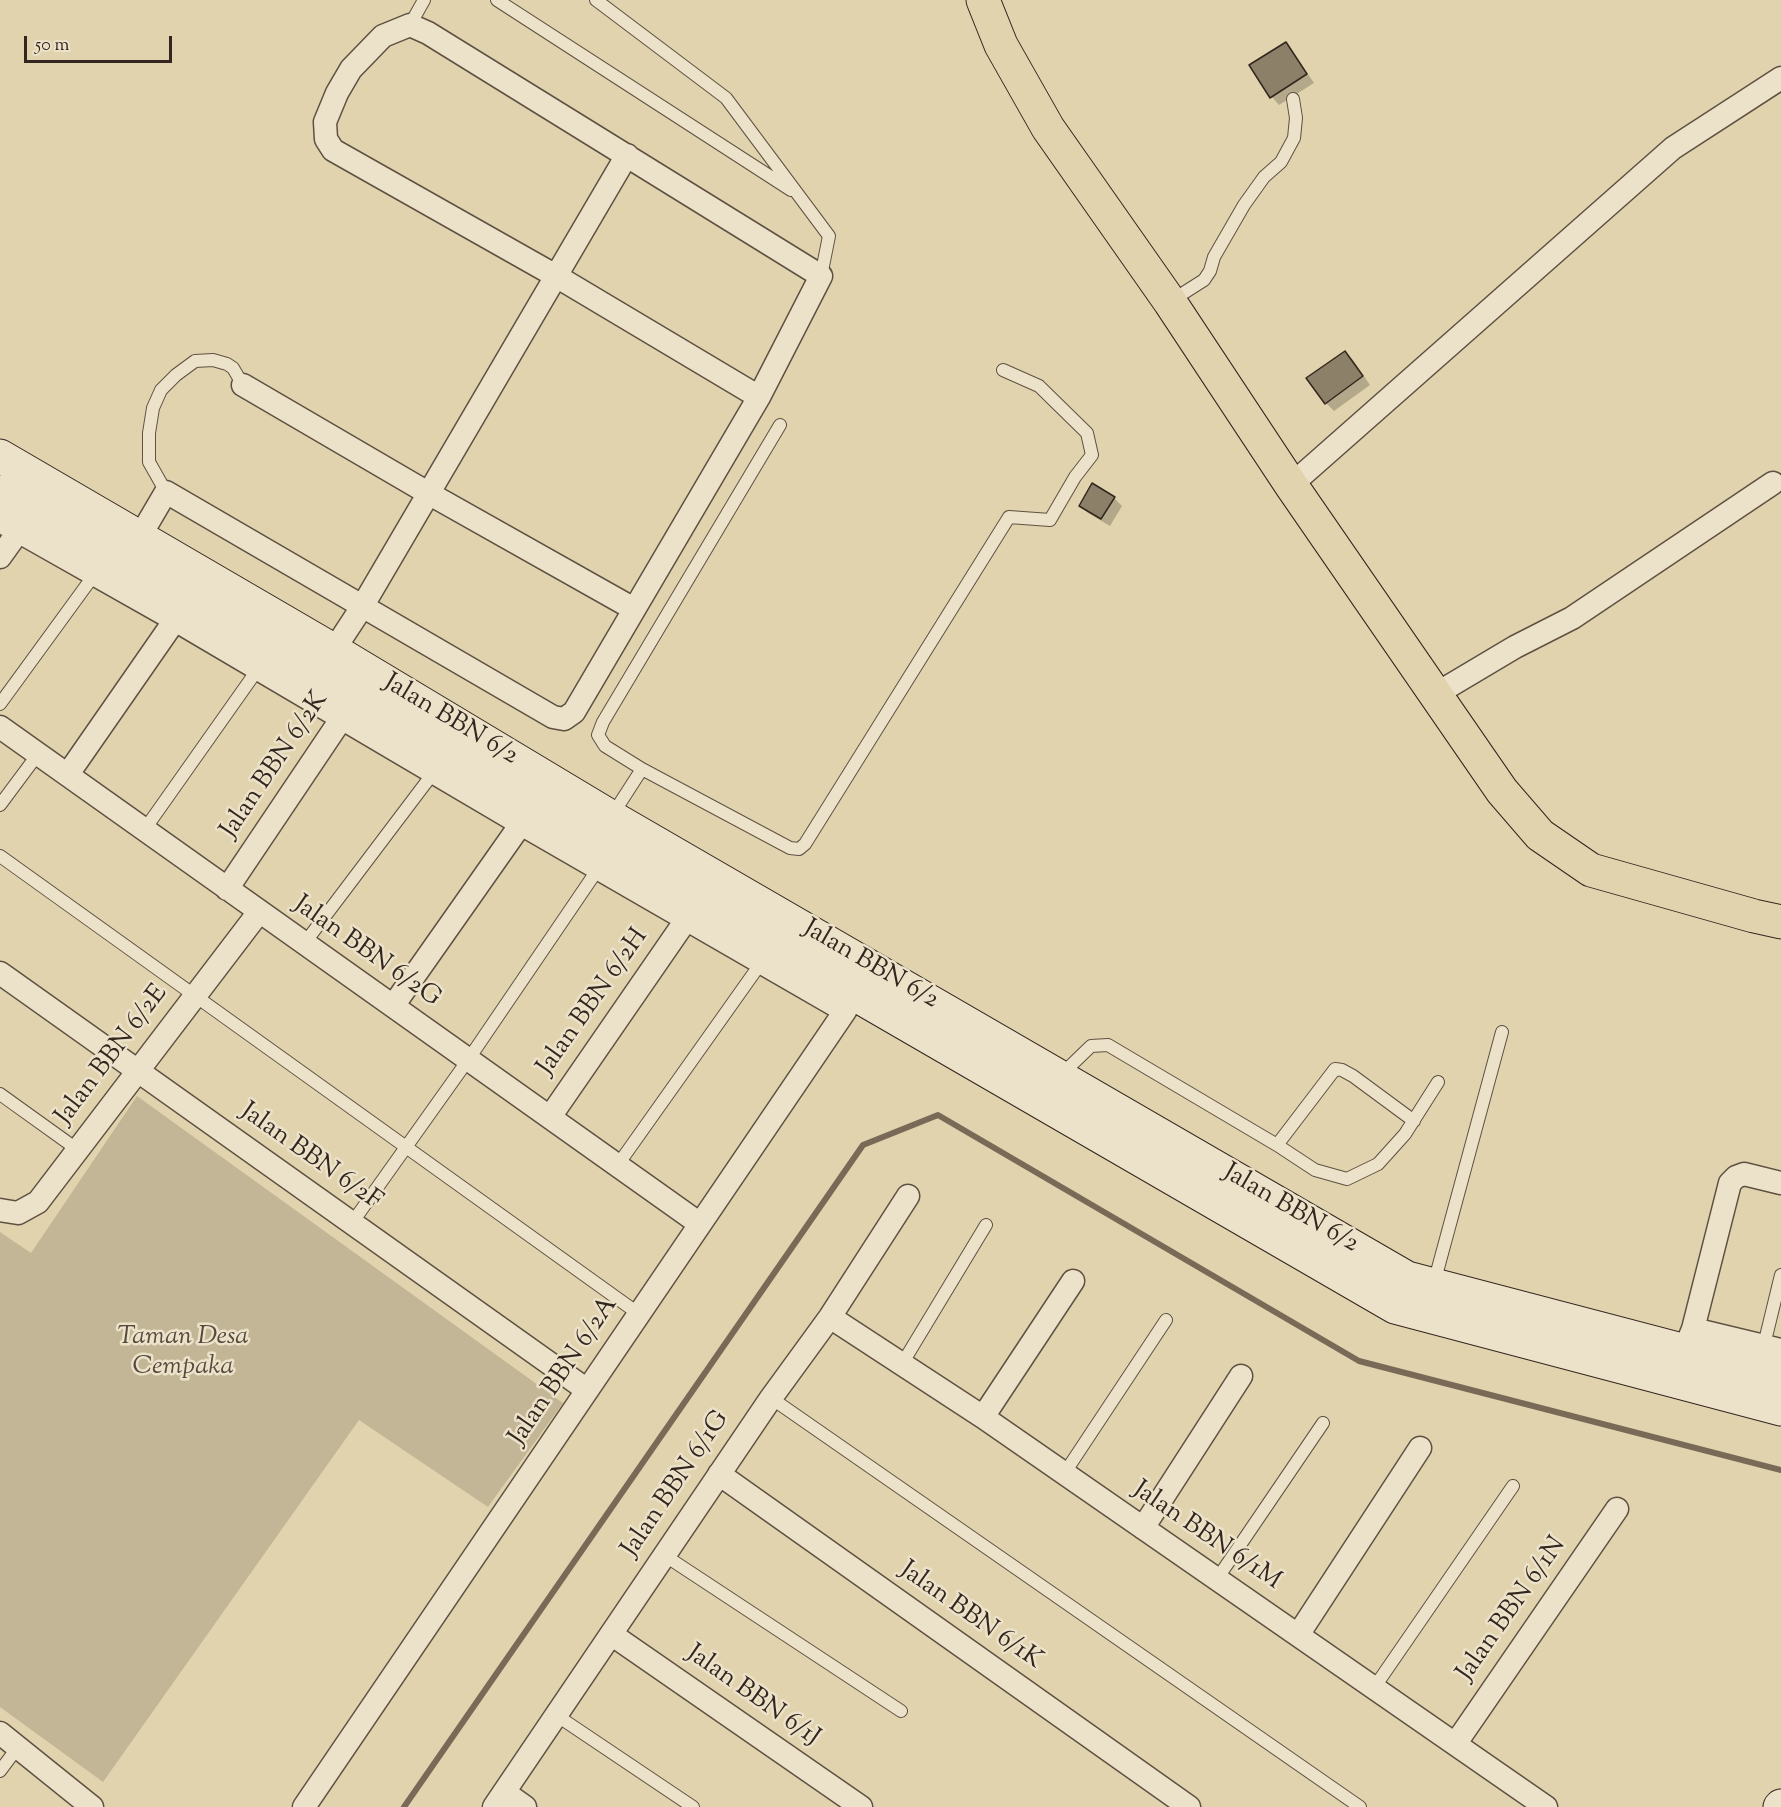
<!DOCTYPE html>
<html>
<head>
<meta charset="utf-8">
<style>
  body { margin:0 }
  #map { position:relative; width:1781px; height:1807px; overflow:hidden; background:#e1d3ae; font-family:"Sorts Mill Goudy",serif }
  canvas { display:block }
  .scale { position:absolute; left:24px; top:36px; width:148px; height:27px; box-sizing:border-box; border:3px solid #33261e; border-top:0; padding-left:8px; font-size:18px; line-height:21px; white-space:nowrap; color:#33261e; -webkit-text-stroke:4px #ece2ca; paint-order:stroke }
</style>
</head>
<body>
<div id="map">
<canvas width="1781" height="1807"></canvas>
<div class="scale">50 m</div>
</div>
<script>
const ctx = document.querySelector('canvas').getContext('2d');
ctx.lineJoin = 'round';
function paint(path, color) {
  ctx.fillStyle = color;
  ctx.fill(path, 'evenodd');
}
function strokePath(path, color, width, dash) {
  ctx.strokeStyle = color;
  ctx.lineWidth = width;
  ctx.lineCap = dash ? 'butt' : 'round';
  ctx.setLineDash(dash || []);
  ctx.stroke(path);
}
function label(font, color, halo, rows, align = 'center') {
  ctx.font = font + ' "Sorts Mill Goudy",serif';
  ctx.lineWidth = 5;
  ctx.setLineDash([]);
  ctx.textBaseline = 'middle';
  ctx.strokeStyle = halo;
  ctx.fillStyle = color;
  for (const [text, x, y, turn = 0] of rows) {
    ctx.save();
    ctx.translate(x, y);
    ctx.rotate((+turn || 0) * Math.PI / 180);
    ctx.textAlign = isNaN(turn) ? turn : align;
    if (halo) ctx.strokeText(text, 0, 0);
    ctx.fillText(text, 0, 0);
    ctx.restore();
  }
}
const green = new Path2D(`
  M137 1096 563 1403 488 1507 359 1420 103 1782 0 1707V1232L31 1253Z`);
const shadow = new Path2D(`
  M1285 44 1293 52 1314 83 1279 105 1272 97 1251 65Z
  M1345 353 1353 360 1370 385 1334 411 1326 403Z
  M1114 498 1122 506 1110 526 1088 513 1080 506Z`);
const stream = new Path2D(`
  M404 1807 863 1145 938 1115 1359 1361 1781 1470`);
const building = new Path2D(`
  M1286 42 1307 74 1270 98 1249 65Z
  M1345 351 1363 376 1325 404 1306 378Z
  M1092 483 1115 497 1101 519 1079 506Z`);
const lane = new Path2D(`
  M497 0 791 190
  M596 0 726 98 829 236 821 276
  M410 25 424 0
  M1171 301 1204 280 1210 271 1214 257 1244 205 1264 177 1281 162 1294 138 1296 118 1293 99
  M166 492 149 462V433L153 408 161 390 176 375 195 361 213 360 227 364 233 368 243 385
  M0 704 94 575
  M642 769 605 746 598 735 603 722 780 425
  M0 805 38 754
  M611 817 642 769 790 848 799 849 805 844 1009 517 1050 520 1075 477 1092 455 1087 433 1039 386 1003 370
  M145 829 258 669
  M0 856 639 1314
  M304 944 434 772
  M1061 1075 1091 1046 1108 1045 1277 1145 1315 1170 1347 1179 1378 1164 1405 1134 1438 1082
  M0 1094 78 1150
  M1277 1145 1335 1069 1342 1070 1353 1076 1414 1121
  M617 1166 761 963
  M352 1223 468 1060 598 869
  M1434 1283 1502 1032
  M1764 1345 1781 1275
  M902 1364 986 1225
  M771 1398 1360 1807
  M1064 1474 1166 1320
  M664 1555 901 1711
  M1217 1579 1323 1423
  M1374 1688 1513 1486
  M556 1715 693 1807
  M0 1771 18 1747`);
const street = new Path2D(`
  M243 385 428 493 634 609
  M1291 485 1673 148 1781 78
  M0 521 175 620 521 824 845 1011
  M139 538 166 492 553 717 564 719 574 712 759 397 821 276 428 33 410 25 383 36 351 69 337 93 325 122 326 139 333 150 556 276 759 397
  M0 557 18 532
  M326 662 362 607 627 155
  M1436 694 1515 647 1572 618 1773 483
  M0 727 700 1224
  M68 774 175 620
  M227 889 350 706
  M0 973 587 1390
  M393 1006 521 824
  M550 1117 686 920
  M0 1210 18 1213 38 1202 259 912
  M830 1317 983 1417 1546 1807
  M1693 1329 1781 1350
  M1682 1363 1684 1351 1693 1329 1730 1183 1736 1177 1744 1174 1781 1183
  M983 1417 1073 1281
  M719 1474 1189 1807
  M1143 1528 1241 1376
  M611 1634 861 1807
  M1298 1635 1420 1448
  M0 1733 92 1807
  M1456 1743 1617 1509
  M504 1792 525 1807
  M304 1807 845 1011 860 983
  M494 1807 771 1398 830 1317 908 1196`);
const secondary = new Path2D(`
  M0 456 333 650 611 817 1407 1278 1781 1376
  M0 492 317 676 595 844 1395 1307 1781 1409
  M1780 1807 1781 1806`);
const primary = new Path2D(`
  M983 0 1001 45 1048 128 1170 302 1291 485 1502 791 1540 835 1591 870 1754 916 1781 922`);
const streetNames = [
  ["Jalan BBN 6/2",450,721,31],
  ["Jalan BBN 6/2K",276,766,-56],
  ["Jalan BBN 6/2G",366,953,35],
  ["Jalan BBN 6/2",870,966,30],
  ["Jalan BBN 6/2H",594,1003,-55],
  ["Jalan BBN 6/2E",113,1056,-53],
  ["Jalan BBN 6/2F",310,1158,35],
  ["Jalan BBN 6/2",1290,1210,30],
  ["Jalan BBN 6/2A",565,1372,-56],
  ["Jalan BBN 6/1G",677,1485,-56],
  ["Jalan BBN 6/1M",1206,1537,34],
  ["Jalan BBN 6/1N",1513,1610,-55],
  ["Jalan BBN 6/1K",970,1617,35],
  ["Jalan BBN 6/1J",752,1697,35]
];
const parkNames = [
  ["Taman Desa",183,1339],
  ["Cempaka",183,1369]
];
paint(green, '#c3b696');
paint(shadow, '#0003');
strokePath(stream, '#786a57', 6);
paint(building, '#8d8069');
strokePath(building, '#33261e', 1.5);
strokePath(lane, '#5e5142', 14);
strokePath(street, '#5e5142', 25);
strokePath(secondary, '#33261e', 35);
strokePath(primary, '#33261e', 35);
strokePath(lane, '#ece2ca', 12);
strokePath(street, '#ece2ca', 22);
strokePath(secondary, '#ece2ca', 33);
strokePath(primary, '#e1d3ae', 33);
label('26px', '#33261e', '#ece2ca', streetNames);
label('italic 26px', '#574a3c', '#ece2ca', parkNames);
</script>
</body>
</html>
